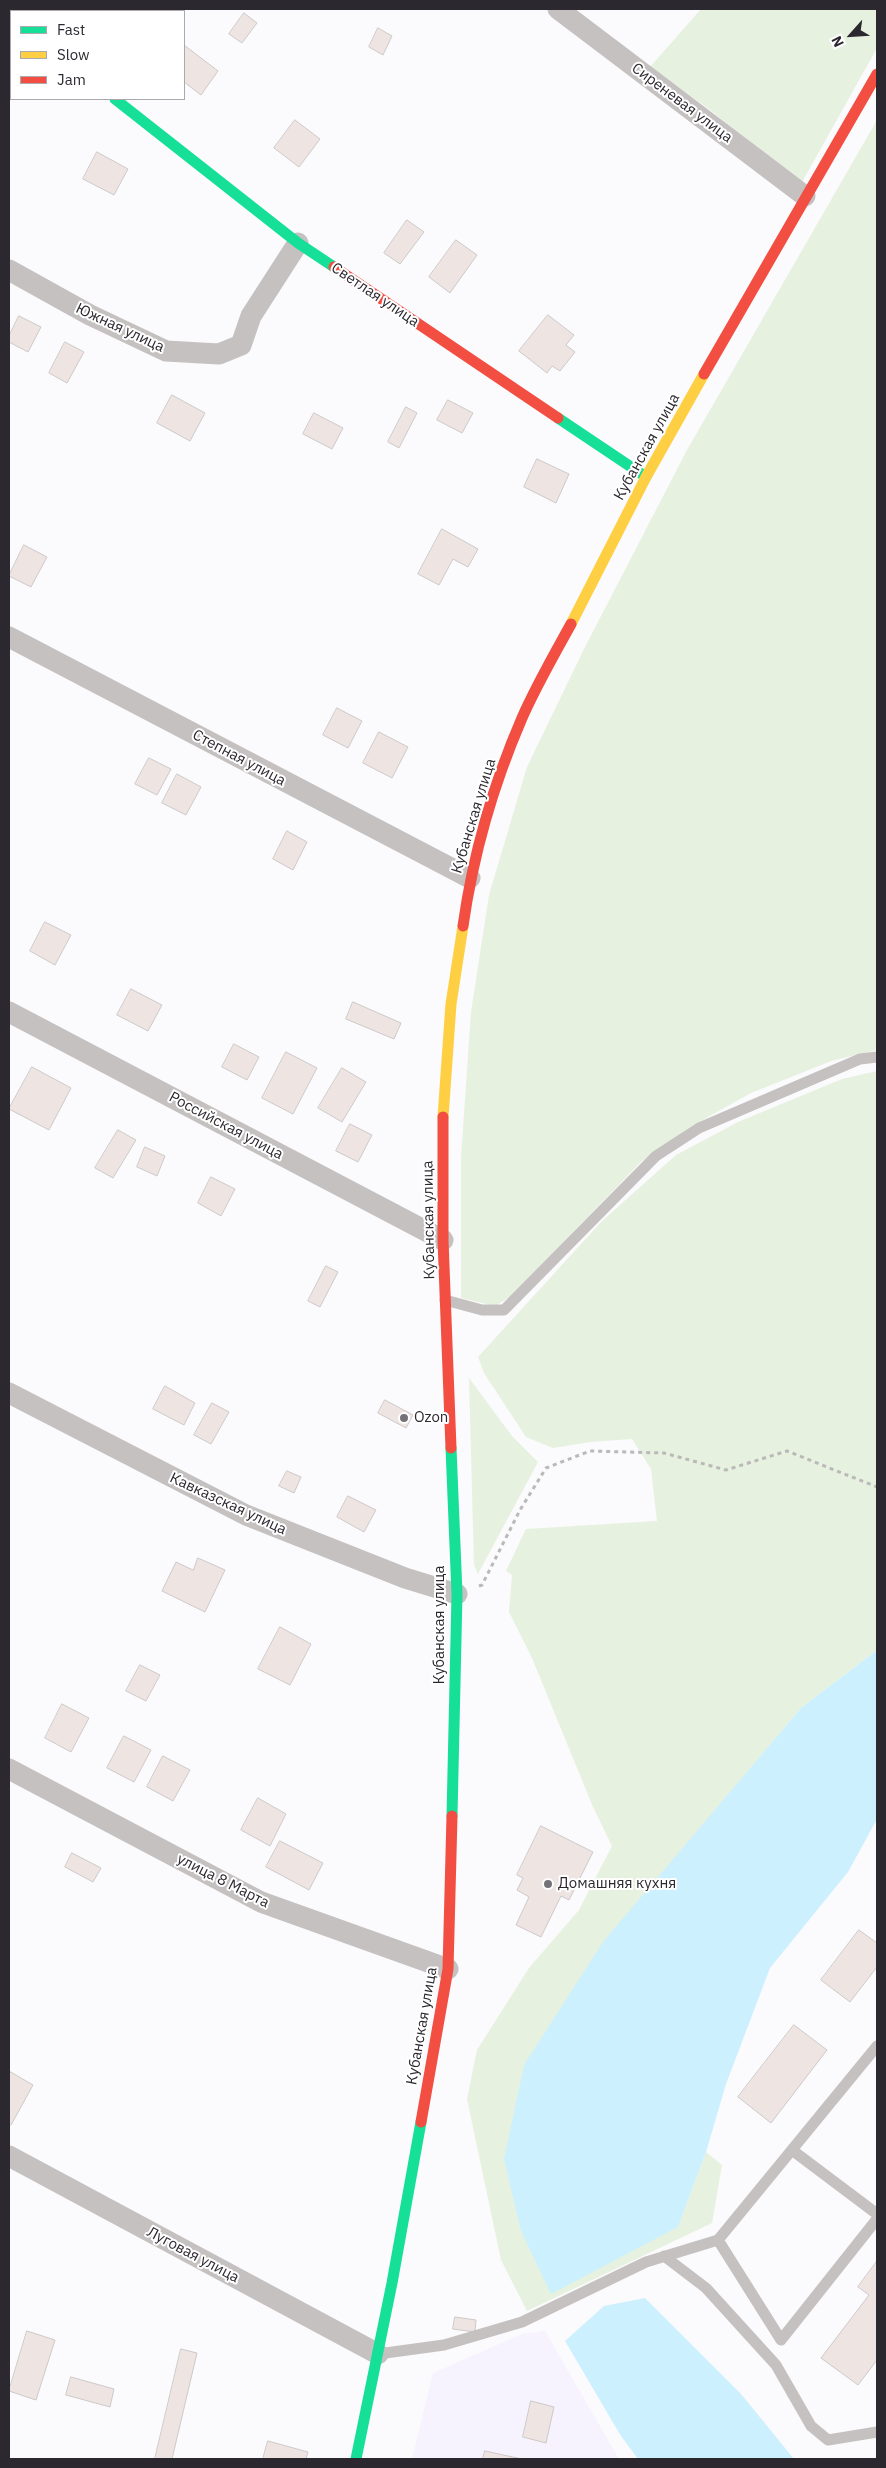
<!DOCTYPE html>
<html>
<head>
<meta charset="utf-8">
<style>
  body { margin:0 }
  #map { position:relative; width:886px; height:2468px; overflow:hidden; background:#fbfafc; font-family:"IBM Plex Sans",sans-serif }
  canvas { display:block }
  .frame { position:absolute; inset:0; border:10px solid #2c282f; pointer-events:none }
  .legend { position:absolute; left:10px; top:10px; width:175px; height:90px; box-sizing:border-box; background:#fff; border:1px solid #aba9ac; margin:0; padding:6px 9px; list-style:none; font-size:15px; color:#2c282f }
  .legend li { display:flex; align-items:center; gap:10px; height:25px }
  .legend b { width:25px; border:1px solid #aba9ac }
  .north { position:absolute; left:826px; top:10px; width:50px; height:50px; -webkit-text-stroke:4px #fff; paint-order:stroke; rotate:244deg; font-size:14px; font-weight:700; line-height:20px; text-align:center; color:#2c282f }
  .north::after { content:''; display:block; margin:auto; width:18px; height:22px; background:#2c282f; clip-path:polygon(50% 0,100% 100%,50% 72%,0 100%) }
</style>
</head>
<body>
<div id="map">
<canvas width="886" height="2468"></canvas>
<div class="frame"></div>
<ul class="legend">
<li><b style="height:6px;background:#16e098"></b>Fast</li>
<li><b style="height:6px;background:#ffcf43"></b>Slow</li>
<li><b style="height:6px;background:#f24e42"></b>Jam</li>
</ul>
<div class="north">N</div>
</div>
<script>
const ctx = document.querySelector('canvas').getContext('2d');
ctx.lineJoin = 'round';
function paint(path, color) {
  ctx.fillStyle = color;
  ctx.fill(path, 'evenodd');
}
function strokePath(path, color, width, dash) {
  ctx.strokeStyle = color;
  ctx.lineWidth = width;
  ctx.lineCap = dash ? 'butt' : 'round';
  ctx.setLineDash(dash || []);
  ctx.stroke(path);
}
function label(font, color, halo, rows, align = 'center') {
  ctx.font = font + ' "IBM Plex Sans",sans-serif';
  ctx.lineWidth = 4;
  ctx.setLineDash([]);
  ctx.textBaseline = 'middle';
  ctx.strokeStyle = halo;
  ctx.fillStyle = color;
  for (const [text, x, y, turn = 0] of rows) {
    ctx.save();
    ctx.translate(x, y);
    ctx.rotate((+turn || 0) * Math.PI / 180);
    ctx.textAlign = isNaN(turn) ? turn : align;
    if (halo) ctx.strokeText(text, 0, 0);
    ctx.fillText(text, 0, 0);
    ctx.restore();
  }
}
const commercial = new Path2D(`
  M545 2331 619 2459H412L433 2373 522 2334Z`);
const green = new Path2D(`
  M701 9H877V48L801 184 709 109 650 67Z
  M877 120V1050L831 1061 751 1093 690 1127 641 1162 510 1297 495 1306 461 1298V1158L471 1012 489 895 527 767 585 647 687 450Z
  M877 1071V1650L801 1708 707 1820 678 2227 706 2152 722 2165 712 2223 527 2311 501 2260 467 2099 477 2050 529 1968 579 1910 612 1846 593 1807 532 1658 509 1612 512 1575 506 1571 526 1529 657 1521 651 1469 632 1439 590 1442 553 1448 526 1437 484 1373 478 1357 602 1221 676 1155 738 1122 842 1079Z
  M469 1378 512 1436 538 1462 478 1574 474 1565Z`);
const water = new Path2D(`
  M877 1650V1819L848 1872 770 1968 726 2084 706 2152 678 2227 551 2294 521 2231 504 2159 524 2065 603 1942 801 1708Z
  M645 2298 741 2394 794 2459H638L621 2436 565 2341 604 2306Z`);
const building = new Path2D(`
  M97 9H136L140 11H95Z
  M244 13 257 23 242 43 229 34Z
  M378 28 392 36 383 55 369 47Z
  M184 45 218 71 201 95 184 82Z
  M295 120 320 139 299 167 274 148Z
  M97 152 128 169 114 195 83 179Z
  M407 220 424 232 400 264 384 253Z
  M456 240 477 255 450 293 429 277Z
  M548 315 574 335 566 345 575 352 560 371 552 366 547 373 519 351Z
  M19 316 41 327 28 352 9 342V336Z
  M65 342 84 352 67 383 49 373Z
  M172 395 205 413 190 441 157 423Z
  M448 400 473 413 462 433 437 420Z
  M406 407 417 413 399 448 388 442Z
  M314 413 343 428 332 449 303 434Z
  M537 459 569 474 556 503 524 487Z
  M442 529 478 549 468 567 453 559 439 585 418 574Z
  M24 545 47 557 31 587 9 576Z
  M337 708 362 721 348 748 323 735Z
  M379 732 408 747 392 778 363 763Z
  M149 758 171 769 157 795 135 784Z
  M177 774 201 787 186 815 162 803Z
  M287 831 307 842 293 870 273 859Z
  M45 922 71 935 55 965 30 951Z
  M131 989 162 1005 148 1031 117 1015Z
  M353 1002 401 1023 394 1039 346 1019Z
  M234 1044 259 1057 247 1080 222 1067Z
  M286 1052 317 1068 293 1114 262 1098Z
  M32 1067 71 1088 49 1130 9 1109Z
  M342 1068 366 1082 342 1122 318 1108Z
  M350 1124 372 1135 358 1162 336 1151Z
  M118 1130 136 1140 113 1178 95 1168Z
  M145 1147 165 1156 157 1176 137 1167Z
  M211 1177 235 1189 221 1216 198 1203Z
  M326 1266 338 1272 320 1307 308 1301Z
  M165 1386 195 1403 184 1425 153 1409Z
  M385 1400 413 1415 406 1428 378 1413Z
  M212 1403 229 1412 211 1444 194 1435Z
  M287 1471 301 1477 294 1493 279 1486Z
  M348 1496 376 1510 364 1532 337 1517Z
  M198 1558 225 1570 205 1612 162 1591 176 1562 193 1570Z
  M280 1627 311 1644 290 1685 258 1669Z
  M140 1665 160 1675 146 1701 126 1691Z
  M62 1704 89 1718 71 1752 45 1738Z
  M124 1736 151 1750 134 1782 107 1768Z
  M163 1756 190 1770 173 1801 147 1787Z
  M258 1798 286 1814 270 1846 241 1830Z
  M541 1826 593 1852 569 1900 561 1896 541 1937 516 1925 529 1897 517 1890 523 1878 517 1875Z
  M280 1841 323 1863 309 1890 266 1867Z
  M72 1853 101 1868 93 1882 65 1867Z
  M859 1930 877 1943V1967L850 2002 821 1980Z
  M794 2025 827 2050 771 2123 738 2097Z
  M9 2071 33 2085 11 2125 9 2124Z
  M877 2261V2360L858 2385 821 2358 869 2295 858 2287Z
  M455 2317 476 2320 475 2332 453 2329Z
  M27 2331 55 2340 36 2400 9 2391Z
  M181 2349 197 2353 172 2459H155Z
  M71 2377 114 2389 110 2407 66 2395Z
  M531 2401 554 2407 546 2443 523 2437Z
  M268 2441 308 2452 306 2459H263Z
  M485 2451 522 2459H483Z`);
const path = new Path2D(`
  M479 1586 482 1585 520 1510 546 1468 590 1451 664 1453 726 1470 787 1451 877 1487`);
const lane = new Path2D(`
  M445 1300 482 1310H504L656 1156 699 1128 860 1059 877 1057
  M792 2150 877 2214
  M718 2240 781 2340 877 2219
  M664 2256 706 2288 776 2365 811 2426 828 2440 877 2432
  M378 2354 444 2345 522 2322 646 2262 718 2240 877 2046`);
const street = new Path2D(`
  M558 9 805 196
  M9 15 11 17
  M9 270 90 315 166 351 219 354 241 345 251 316 298 243
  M9 637 470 878
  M9 1012 443 1240
  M9 1393 246 1515 405 1578 457 1594
  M9 1769 261 1902 448 1969
  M9 2156 378 2354`);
const fast = new Path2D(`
  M115 99 298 243 334 267
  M558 418 646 477
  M451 1448 457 1594 452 1816
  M356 2459 392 2283 421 2122`);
const slow = new Path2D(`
  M571 624 646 477 704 374
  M443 1117 451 1004 463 926`);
const jam = new Path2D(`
  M334 267 558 418
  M704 374 877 74
  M463 926C473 855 493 785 522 718 536 686 554 655 571 624
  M443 1117V1240L451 1448
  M421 2122 448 1969 452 1816`);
const markers = [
  [404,1418,5,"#747277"],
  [548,1884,5,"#747277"]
];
const streetNames = [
  ["Сиреневая улица",682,103,37],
  ["Светлая улица",375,295,34],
  ["Южная улица",120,328,25],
  ["Кубанская улица",647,447,-61],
  ["Степная улица",239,758,28],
  ["Кубанская улица",474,816,-73],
  ["Российская улица",226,1126,28],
  ["Кубанская улица",429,1220,-91],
  ["Кавказская улица",228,1504,25],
  ["Кубанская улица",440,1625,-90],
  ["улица 8 Марта",223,1881,27],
  ["Кубанская улица",422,2026,-80],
  ["Луговая улица",193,2255,28]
];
const poiNames = [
  ["Ozon",414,1418],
  ["Домашняя кухня",558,1884]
];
paint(commercial, '#f6f3fe');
paint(green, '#e7f1e0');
paint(water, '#ccf0fe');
paint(building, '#eee4e2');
strokePath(building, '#cdc9c9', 1);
strokePath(path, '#bab9b8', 3, [4, 4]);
strokePath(lane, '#c4c1c0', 11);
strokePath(street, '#c4c1c0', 21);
strokePath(fast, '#16e098', 11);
strokePath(slow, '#ffcf43', 11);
strokePath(jam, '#f24e42', 11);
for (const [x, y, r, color] of markers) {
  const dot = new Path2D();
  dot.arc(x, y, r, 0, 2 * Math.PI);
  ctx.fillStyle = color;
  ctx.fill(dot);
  strokePath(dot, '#fff', 2);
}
label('15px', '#2c282f', '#fff', streetNames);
label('15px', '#2c282f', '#fff', poiNames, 'left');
</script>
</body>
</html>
